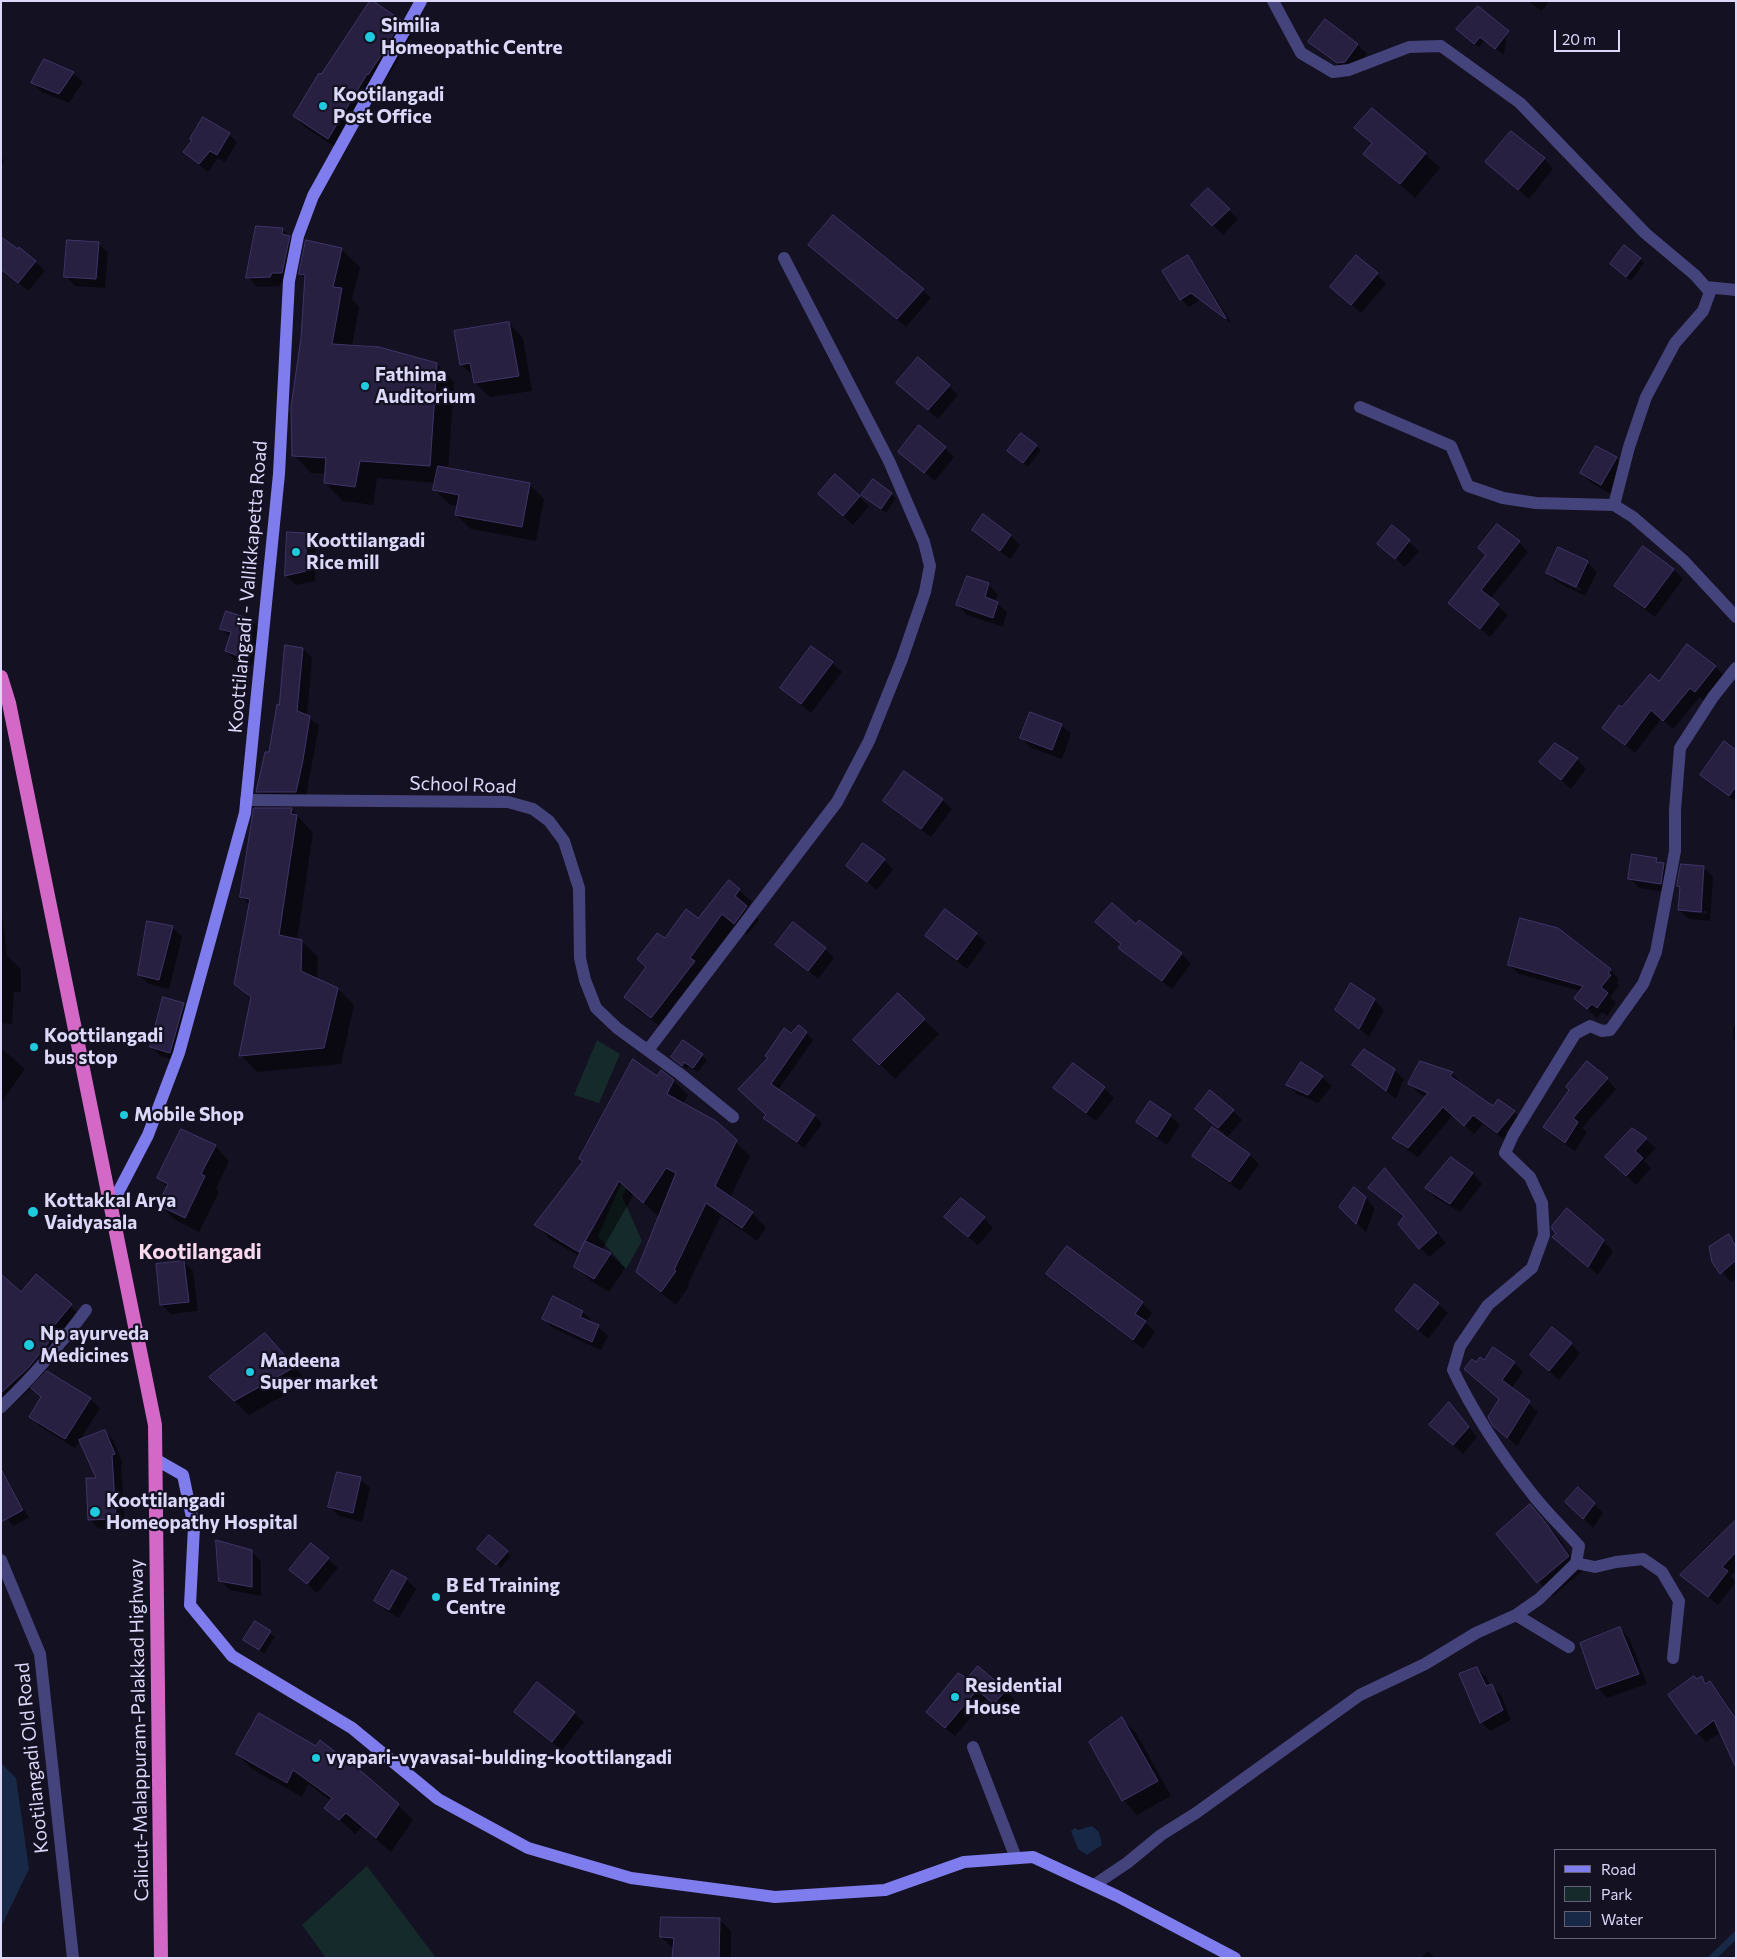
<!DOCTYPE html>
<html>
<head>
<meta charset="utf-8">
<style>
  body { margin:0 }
  #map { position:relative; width:1737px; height:1959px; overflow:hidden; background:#141122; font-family:Commissioner,sans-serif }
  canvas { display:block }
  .frame { position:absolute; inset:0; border:2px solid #dcd8f9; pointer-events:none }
  .legend { position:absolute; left:1554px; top:1849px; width:162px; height:90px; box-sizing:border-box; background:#141122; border:1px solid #646178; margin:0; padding:6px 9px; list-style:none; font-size:15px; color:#dcd8f9 }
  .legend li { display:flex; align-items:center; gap:10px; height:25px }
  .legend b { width:25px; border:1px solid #646178 }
  .scale { position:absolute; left:1554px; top:30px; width:66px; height:22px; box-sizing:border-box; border:2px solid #dcd8f9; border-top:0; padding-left:6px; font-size:15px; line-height:18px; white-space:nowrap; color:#dcd8f9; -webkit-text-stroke:4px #141122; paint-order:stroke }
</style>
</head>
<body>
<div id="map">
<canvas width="1737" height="1959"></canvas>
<div class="frame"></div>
<ul class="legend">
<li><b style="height:6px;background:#7f7ced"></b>Road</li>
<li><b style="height:14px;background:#152b2b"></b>Park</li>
<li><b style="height:14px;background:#172946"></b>Water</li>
</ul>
<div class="scale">20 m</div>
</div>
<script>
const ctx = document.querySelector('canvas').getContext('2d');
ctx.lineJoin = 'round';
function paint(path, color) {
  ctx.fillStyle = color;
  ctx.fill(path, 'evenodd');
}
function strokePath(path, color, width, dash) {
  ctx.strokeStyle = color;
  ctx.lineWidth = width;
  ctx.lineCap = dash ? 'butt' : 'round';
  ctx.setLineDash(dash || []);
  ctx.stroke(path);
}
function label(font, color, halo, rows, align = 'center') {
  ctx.font = font + ' Commissioner,sans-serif';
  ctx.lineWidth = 4.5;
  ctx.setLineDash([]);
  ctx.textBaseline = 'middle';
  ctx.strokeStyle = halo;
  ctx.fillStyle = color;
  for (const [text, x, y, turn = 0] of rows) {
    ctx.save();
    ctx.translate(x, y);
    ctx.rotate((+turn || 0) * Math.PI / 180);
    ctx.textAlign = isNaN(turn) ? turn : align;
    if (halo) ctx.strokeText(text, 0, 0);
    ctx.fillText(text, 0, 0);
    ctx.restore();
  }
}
const green = new Path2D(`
  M597 1040 620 1054 599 1103 574 1095Z
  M666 1107 677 1113 622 1196 642 1241 626 1269 598 1236 620 1186Z
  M367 1866 436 1958H326L302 1925Z`);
const water = new Path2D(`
  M1 1763 16 1778 29 1869 1 1927Z
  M1092 1826 1099 1832 1102 1845 1087 1855 1078 1849 1071 1831 1075 1828 1078 1830Z`);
const shadow = new Path2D(`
  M1528 1H1549L1542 11Z
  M400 21 413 33 396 63 381 86 380 85 340 150 306 128 294 116 321 76Z
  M1325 21 1358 45 1367 54 1354 71 1348 72 1319 51 1310 42Z
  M1507 32 1504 55 1485 40 1479 47 1462 33Z
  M73 73 83 82 69 103 42 92 32 83Z
  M1356 128 1425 154 1440 168 1415 198 1365 154 1373 144Z
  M229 134 237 142 225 162 218 158 208 172 184 152 193 140Z
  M1 157 5 161 1 167Z
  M1544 159 1553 169 1529 199 1486 162Z
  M1208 190 1238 219 1223 235 1193 205Z
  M283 230 292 239V282H281L280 286 257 287 248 277Z
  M306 241 342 250 360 267 352 299 359 307 352 346 437 364 454 382 448 470 529 484 544 499 536 541 471 529 456 515 458 506 449 504 435 490 436 483 377 478 373 505 343 501 325 483 326 474 311 473 294 455 306 280 300 274Z
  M98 243 108 253 105 288 75 286 66 276Z
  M819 253 923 290 931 298 906 327Z
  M1187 257 1195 265 1232 324 1200 300 1189 307 1181 299Z
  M1640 259 1644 263 1631 281 1616 268Z
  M35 262 45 271 28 291 3 269Z
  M1377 274 1386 284 1361 313 1341 296Z
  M509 323 523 338 532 391 490 397 475 383 474 377 461 364Z
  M949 386 958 395 938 419 907 392Z
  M1022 434 1041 450 1028 467 1013 455Z
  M945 448 954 457 935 481 899 451Z
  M1616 458 1625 468 1611 494 1591 483 1582 473Z
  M835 476 869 506 853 525 820 494Z
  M891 494 896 498 886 513 867 499Z
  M983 516 1011 536 1020 545 1010 559 983 539 973 530Z
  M1392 527 1419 551 1405 567 1378 544Z
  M306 534 316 544 315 581 296 585 286 576Z
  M1519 542 1528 552 1490 599 1508 615 1490 637 1450 603 1487 556 1479 548Z
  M1587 562 1597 572 1585 596 1557 582 1547 573ZM1557 577 1582 589 1581 591 1557 580Z
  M1673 569 1683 579 1655 617 1625 595 1616 586Z
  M989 585 998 594 995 602 1007 612 1003 627 967 615 958 605Z
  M252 621 262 631 251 666 236 661 226 651 231 638 222 629Z
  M303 649 312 658 307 716 319 726 305 801H267L258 792 270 754 280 706Z
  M832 663 842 672 811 713 781 688Z
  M1715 667 1725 676 1705 701 1700 697 1673 729 1661 719 1635 753 1604 728 1622 708 1659 682Z
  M1061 725 1071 734 1062 759 1031 748 1022 738Z
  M1736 752V802L1711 784 1701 775Z
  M1577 759 1586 769 1571 789 1540 762Z
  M942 800 952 809 931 837 894 810 884 801Z
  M255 809 292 810 313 833 297 940 302 941 318 957 317 979 338 989 354 1005 341 1064 257 1072 241 1055 252 1000 235 983 250 906 242 897Z
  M1656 859 1673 874 1670 893 1639 888 1630 878Z
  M884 860 893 869 877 890 848 866Z
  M1703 867 1713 877 1710 921 1689 919 1679 910 1681 889 1678 886ZM1688 910 1707 911V914L1688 912Z
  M739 890 752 902 747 908 759 920 747 935 735 926 665 1030 638 1010 625 997 647 968 665 940 698 920Z
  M1 904 7 956 21 969V992H14L12 1024 1 1023Z
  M148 922 173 928 182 937 169 989 149 984 139 975Z
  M1139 922 1182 954 1191 964 1172 989 1129 957 1120 948Z
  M976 934 986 943 967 969 936 946 926 936Z
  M776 944 825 949 834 958 818 979Z
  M1509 964 1610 970 1619 979 1617 983 1619 986 1610 997 1616 1003 1607 1016 1602 1012 1597 1018 1575 998 1581 991 1519 974Z
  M1352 985 1375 1000 1384 1010 1369 1037 1337 1010Z
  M898 995 939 1034 895 1079 855 1039Z
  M183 1004 193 1014 180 1062 161 1056 151 1047Z
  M1736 1025V1042L1733 1039V1028Z
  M806 1033 813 1040 778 1090 815 1116 822 1124 804 1148 765 1118 767 1115 769 1059 792 1035Z
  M683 1041 707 1060 698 1072 689 1066 687 1069 677 1061Z
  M1 1048 25 1069 1 1103Z
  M1421 1063 1452 1074 1461 1083 1460 1085 1493 1108 1514 1112 1524 1121 1507 1142 1483 1124 1474 1134 1453 1115 1418 1157 1403 1147 1394 1138 1426 1097 1419 1093 1410 1084Z
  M1073 1064 1104 1088 1114 1098 1096 1121 1064 1098 1055 1088Z
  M1354 1065 1394 1070 1404 1079 1396 1099Z
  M1322 1077 1332 1086 1318 1103 1297 1094 1288 1084Z
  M657 1078 674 1081 688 1095 683 1104 715 1122 750 1156 730 1198 752 1213 766 1228 757 1241 721 1216 688 1284 689 1286 676 1305 652 1286 637 1272 659 1217 634 1194 602 1250 610 1254 625 1268 609 1292 591 1281 576 1267 580 1257 550 1239 536 1225Z
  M1607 1079 1616 1089 1582 1128 1587 1132 1575 1151 1554 1137 1545 1127Z
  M1151 1103 1170 1116 1180 1125 1167 1145 1147 1131 1138 1122Z
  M1196 1109 1233 1110 1242 1120 1228 1137Z
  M1633 1129 1656 1148 1644 1161 1651 1168 1636 1185 1616 1166Z
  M215 1146 229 1161 216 1189 219 1192 199 1232 174 1219 160 1205 168 1187 159 1178Z
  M1249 1155 1259 1164 1240 1191 1203 1165 1194 1156Z
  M1451 1159 1473 1174 1482 1184 1460 1212 1436 1198 1426 1188Z
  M1385 1170 1446 1243 1429 1257 1420 1248 1404 1217 1370 1188Z
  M1366 1198 1375 1208 1366 1232 1340 1207Z
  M984 1218 993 1228 978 1245 956 1227Z
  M1729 1235 1736 1242V1278L1731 1282 1713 1261Z
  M1554 1237 1603 1241 1613 1251 1598 1275Z
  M1067 1247 1142 1303 1152 1313 1145 1322 1155 1332 1143 1349 1057 1284 1047 1274Z
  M184 1262 193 1271 198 1311 171 1314 161 1304Z
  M36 1276 82 1317 63 1340 68 1345 46 1371 90 1399 100 1408 75 1448 40 1426 31 1416 42 1398 32 1387 12 1406 1 1396V1308L21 1294Z
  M553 1298 583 1312 592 1321 591 1323 598 1327 608 1336 601 1350 553 1328 544 1319Z
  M1438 1304 1448 1313 1428 1339 1396 1310Z
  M265 1335 308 1382 249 1415 210 1377Z
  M1571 1344 1580 1353 1559 1380 1531 1355Z
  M1484 1362 1514 1363 1523 1372 1511 1389 1538 1412 1517 1446 1505 1435 1500 1400 1465 1369Z
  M1458 1414 1477 1437 1463 1454 1431 1425Z
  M104 1431 114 1441 123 1464 121 1465 125 1528 99 1529 90 1520Z
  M1 1467 29 1518 13 1526 1 1511Z
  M360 1479 370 1488 362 1522 339 1516 330 1507Z
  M1578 1489 1603 1513 1593 1528 1567 1502Z
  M1530 1506 1559 1538 1582 1571 1552 1597 1498 1535Z
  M1736 1535V1571L1731 1576 1736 1582 1718 1605 1682 1575Z
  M251 1551 261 1561V1596L230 1590 220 1580Z
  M507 1552 511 1556 501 1568 483 1553Z
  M328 1559 338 1568 317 1593 291 1569Z
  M406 1579 416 1589 399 1618 385 1610 376 1601Z
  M255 1623 275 1637 264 1654 244 1639Z
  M1620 1628 1629 1638 1647 1684 1607 1698 1598 1688 1582 1644Z
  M1477 1668 1487 1678 1490 1686 1501 1695 1511 1720 1490 1731 1481 1722Z
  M1702 1678 1719 1692 1736 1717V1763L1721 1732 1706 1742 1697 1733V1680Z
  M967 1680 1005 1690 1015 1700 1004 1713 987 1698 955 1736 937 1721Z
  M515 1712 574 1713 584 1722 562 1750Z
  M259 1715 398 1805 413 1820 391 1852 362 1827 355 1834 326 1807 331 1801 308 1784 302 1797 252 1769 237 1754Z
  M1122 1719 1136 1733 1171 1796 1137 1815 1123 1800Z
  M719 1919 731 1931V1958H673L674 1949 661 1937Z
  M1428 1951 1435 1958H1420Z`);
const stream = new Path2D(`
  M1712 1958 1736 1935`);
const building = new Path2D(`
  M370 1H373L401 20 384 51 368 75 367 74 328 139 293 116 319 73 321 74Z
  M1478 6 1509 31 1495 49 1480 37 1474 44 1456 29Z
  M1325 19 1358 44 1345 62 1337 63 1308 42Z
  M44 59 74 72 59 94 31 83Z
  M1372 108 1426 153 1400 184 1363 154 1372 143 1354 128Z
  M203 117 230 133 217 155 210 151 199 164 183 152 192 140 190 139Z
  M1511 131 1545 158 1518 190 1485 162Z
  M1208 188 1230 209 1212 226 1191 205Z
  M833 215 924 289 897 319 808 245Z
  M256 226 283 228 282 234 290 236 282 273H272L270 277 246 278Z
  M1 237 18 249 19 247 36 261 18 283 1 269Z
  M67 240 99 242 96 279 64 277Z
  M306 240 342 248 333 287 342 288 332 344 379 347 437 363 430 466 360 461 355 487 324 483 326 458 292 456 291 407 301 338 305 275 299 274Z
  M1624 245 1641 258 1626 277 1610 264Z
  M1188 255 1226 318V319L1191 293 1180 300 1162 271Z
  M1356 255 1378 273 1351 305 1330 287Z
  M509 322 519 376 474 383 470 363 460 365 454 331Z
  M918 357 950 385 928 410 896 383Z
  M919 425 946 447 924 473 898 452Z
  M1021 433 1037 445 1023 463 1007 451Z
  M1596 446 1617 457 1601 485 1580 473Z
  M438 466 530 483 522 527 455 515 459 495 433 490Z
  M835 474 860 496 843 516 818 494Z
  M873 479 892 493 881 509 861 495Z
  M983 514 1011 535 1000 551 972 530Z
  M1497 524 1520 541 1481 590 1499 604 1480 629 1448 603 1486 555 1478 548Z
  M1392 525 1410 540 1395 559 1377 544Z
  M287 532 306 533V571L285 576Z
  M1643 546 1674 569 1645 608 1614 586Z
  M1558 547 1588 561 1576 587 1546 573Z
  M967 576 989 583 985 597 998 602 993 618 956 605Z
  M226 611 253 620 241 657 225 651 231 632 220 629Z
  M1687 644 1716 666 1695 692 1690 688 1663 721 1651 710 1625 745 1602 728 1619 705 1622 707 1650 674 1659 681Z
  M285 645 303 648 297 711 310 716 303 760 296 792H256L265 752H269L277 704 279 705Z
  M811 646 833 662 801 704 780 688Z
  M1030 712 1062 724 1052 750 1020 738Z
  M1724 741 1736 750V786L1729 796 1700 775Z
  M1555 743 1578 758 1561 780 1539 762Z
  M904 771 943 799 921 829 883 801Z
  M254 808H292L291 814 297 815 279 935 302 940 301 971 338 988 324 1048 239 1056 251 997 234 984 250 899 240 897Z
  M863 843 885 859 867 882 846 866Z
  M1632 854 1657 858 1656 862 1664 863 1661 884 1628 879Z
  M1681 864 1704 866 1701 912 1678 910 1680 887 1677 886Z
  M729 880 740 889 735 896 747 906 734 924 722 914 690 958 695 961 651 1018 624 997 646 967 637 959 657 933 665 938 686 909 698 918Z
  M1112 903 1136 924 1139 920 1182 953 1162 981 1118 948 1121 944 1095 922Z
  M945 909 977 933 957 960 925 936Z
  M1520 918 1558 928 1611 969 1608 973 1611 975 1601 987 1608 993 1597 1008 1592 1004 1587 1009 1574 998 1583 986 1508 965Z
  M147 921 173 926 159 980 138 975Z
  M793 922 826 948 808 971 775 945Z
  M1351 983 1375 999 1359 1029 1335 1010Z
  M898 993 925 1019 879 1065 853 1040Z
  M163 997 184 1003 170 1053 150 1047Z
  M799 1025 807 1032 771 1084 815 1115 797 1142 763 1118 766 1115 738 1089 768 1058 765 1056 784 1028 791 1033Z
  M683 1040 703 1054 693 1068 684 1062 682 1066 671 1057Z
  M1364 1049 1395 1069 1386 1091 1352 1065Z
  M633 1059 657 1076 661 1070 674 1080 667 1094 716 1121 737 1140 715 1186 753 1212 742 1228 706 1203 674 1270 676 1271 661 1292 636 1272 676 1173 666 1168 643 1203 619 1181 579 1252 534 1225 583 1161 579 1159Z
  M1420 1061 1453 1072 1450 1076 1493 1106 1498 1099 1515 1111 1497 1133 1473 1115 1464 1126 1443 1107 1408 1148 1392 1138 1428 1093 1408 1084Z
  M1587 1061 1608 1078 1573 1118 1578 1122 1565 1143 1543 1127 1569 1090 1566 1087Z
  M1301 1062 1323 1076 1308 1095 1286 1085Z
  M1073 1063 1105 1087 1086 1113 1053 1088Z
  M1210 1090 1234 1110 1218 1128 1195 1109Z
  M1150 1101 1171 1115 1157 1137 1136 1122Z
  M1212 1127 1250 1154 1230 1182 1192 1156Z
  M1632 1128 1647 1138 1635 1151 1643 1158 1626 1176 1605 1157Z
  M181 1129 216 1145 201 1174 205 1176 185 1218 158 1205 168 1184 157 1178Z
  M1451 1157 1473 1173 1450 1204 1425 1188Z
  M1385 1168 1437 1233 1419 1249 1398 1224 1404 1216 1368 1188Z
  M1354 1187 1366 1197 1356 1224 1339 1207Z
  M961 1198 985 1217 968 1237 944 1217Z
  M1567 1208 1604 1240 1588 1267 1552 1237 1556 1234 1552 1229V1226Z
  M1729 1234 1736 1247V1260L1720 1274 1712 1262 1709 1247Z
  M585 1241 611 1253 594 1279 574 1267Z
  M1067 1246 1143 1302 1135 1314 1146 1321 1133 1340 1046 1274Z
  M184 1261 189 1302 160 1305 156 1264Z
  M1 1274 21 1292 36 1274 72 1304 52 1328 57 1332 29 1367 1 1393Z
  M1415 1284 1439 1303 1418 1330 1395 1310Z
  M553 1296 583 1311 580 1317 599 1325 592 1342 542 1319Z
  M1552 1327 1572 1343 1549 1371 1530 1355Z
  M265 1333 295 1367 234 1401 209 1377Z
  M1493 1347 1515 1362 1502 1380 1530 1401 1507 1438 1493 1426 1488 1417 1499 1399 1464 1369 1472 1359 1476 1362 1480 1357 1484 1360Z
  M47 1371 91 1398 65 1439 29 1417 41 1397 31 1388Z
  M1449 1402 1469 1427 1453 1445 1429 1425Z
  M105 1430 115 1454 112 1455 116 1519 88 1520 86 1478H96L79 1440Z
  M1 1469 23 1510 1 1522Z
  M337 1472 361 1477 353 1513 328 1507Z
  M1578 1487 1595 1503 1583 1519 1565 1502Z
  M1530 1504 1545 1522 1569 1556 1537 1583 1496 1534Z
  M1736 1520V1552L1722 1567 1728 1571 1708 1597 1680 1575Z
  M489 1535 508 1551 496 1565 477 1549Z
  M216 1540 252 1550V1587L219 1581Z
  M311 1543 329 1558 307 1584 289 1570Z
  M392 1570 407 1578 389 1610 374 1601Z
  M255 1621 271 1631 259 1650 243 1640Z
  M1620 1627 1639 1674 1596 1689 1580 1643Z
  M978 1666 1006 1690 994 1704 977 1690 945 1728 926 1712 958 1673 967 1678Z
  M1477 1667 1486 1686 1492 1684 1503 1710 1480 1723 1459 1674Z
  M1694 1676 1696 1679 1702 1676 1705 1684 1710 1681 1736 1719V1768L1714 1720 1696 1734 1668 1695Z
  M537 1682 575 1712 552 1742 514 1712Z
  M259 1713 316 1746 320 1740 338 1754 339 1752 399 1804 376 1838 346 1813 339 1820 324 1808 332 1798 293 1770 287 1783 236 1754Z
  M1122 1717 1158 1781 1122 1801 1089 1742Z
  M661 1917 720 1918 719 1958H672L674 1938 660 1937Z`);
const minor = new Path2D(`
  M1273 1 1301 53 1333 72 1349 70 1409 47 1441 46 1520 103 1645 233 1695 275 1710 292 1703 311 1675 343 1646 397 1629 447 1614 505
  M1706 287 1736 290
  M1360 407 1451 446 1468 486 1503 498 1536 503 1614 505 1633 517 1684 561 1736 617
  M246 800 508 802 533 809 549 821 564 841 579 888 580 958 585 980 596 1008 617 1028 680 1074 733 1117
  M648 1050 837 802 869 741 902 659 925 592 930 566 924 542 889 461 784 258
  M1 1407C33 1377 60 1345 86 1310
  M1576 1563 1595 1567 1616 1562 1643 1559 1662 1572 1679 1601 1673 1658
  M1516 1615 1569 1647
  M973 1747 1016 1858
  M1094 1885 1127 1863 1161 1835 1196 1813 1360 1695 1425 1664 1476 1633 1516 1615 1539 1599 1576 1563 1579 1546C1564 1529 1547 1513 1533 1495 1502 1456 1474 1414 1453 1370L1460 1346 1488 1305 1532 1268 1544 1235 1542 1203 1530 1177 1505 1153 1513 1135 1575 1034 1590 1026 1602 1031 1610 1030 1643 984 1656 952 1675 851V810L1680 748 1713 697 1736 668`);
const tertiary = new Path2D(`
  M1 1560 40 1654 73 1958`);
const secondary = new Path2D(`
  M111 1206 148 1135 179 1053 245 813 279 474 289 281 298 236 313 196 421 1
  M155 1459 183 1475 194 1527 190 1605 232 1656 352 1728 438 1799 528 1848 631 1878 775 1897 885 1890 964 1862 1033 1857 1117 1896 1235 1958`);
const trunk = new Path2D(`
  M1 677 9 703 155 1425 161 1958`);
const markers = [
  [370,37,6,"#1fc9de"],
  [323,106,5,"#1fc9de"],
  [365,386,5,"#1fc9de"],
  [296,552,5,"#1fc9de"],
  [34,1047,5,"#1fc9de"],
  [124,1115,5,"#1fc9de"],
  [33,1212,6,"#1fc9de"],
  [29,1345,6,"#1fc9de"],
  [250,1372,5,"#1fc9de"],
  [95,1512,6,"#1fc9de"],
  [436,1597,5,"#1fc9de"],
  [955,1697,5,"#1fc9de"],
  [316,1758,5,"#1fc9de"]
];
const poiNames = [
  ["Similia",381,26],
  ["Homeopathic Centre",381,48],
  ["Kootilangadi",333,95],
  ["Post Office",333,117],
  ["Fathima",375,375],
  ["Auditorium",375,397],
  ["Koottilangadi",306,541],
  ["Rice mill",306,563],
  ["Koottilangadi",44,1036],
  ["bus stop",44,1058],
  ["Mobile Shop",134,1115],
  ["Kottakkal Arya",44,1201],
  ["Vaidyasala",44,1223],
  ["Np ayurveda",40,1334],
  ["Medicines",40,1356],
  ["Madeena",260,1361],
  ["Super market",260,1383],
  ["Koottilangadi",106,1501],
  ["Homeopathy Hospital",106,1523],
  ["B Ed Training",446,1586],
  ["Centre",446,1608],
  ["Residential",965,1686],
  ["House",965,1708],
  ["vyapari-vyavasai-bulding-koottilangadi",326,1758]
];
const streetNames = [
  ["Koottilangadi - Vallikkapetta Road",248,587,-85],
  ["School Road",463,785,2],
  ["Calicut-Malappuram-Palakkad Highway",139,1730,-91],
  ["Kootilangadi Old Road",32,1758,-96]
];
const quarterNames = [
  ["Kootilangadi",200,1252]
];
paint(green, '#152b2b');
paint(water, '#172946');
paint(shadow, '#0007');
strokePath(stream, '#172946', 7);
paint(building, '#272040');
strokePath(building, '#403569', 1);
strokePath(minor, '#45437b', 12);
strokePath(tertiary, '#45437b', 12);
strokePath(secondary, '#7f7ced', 12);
strokePath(trunk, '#d368c6', 14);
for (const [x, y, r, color] of markers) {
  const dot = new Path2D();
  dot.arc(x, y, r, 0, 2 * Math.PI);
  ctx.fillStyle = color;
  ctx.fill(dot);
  strokePath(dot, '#141122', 2);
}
label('bold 19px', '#dcd8f9', '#141122', poiNames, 'left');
label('19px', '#dcd8f9', '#141122', streetNames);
label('bold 21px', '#fad9ee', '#141122', quarterNames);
</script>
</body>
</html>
